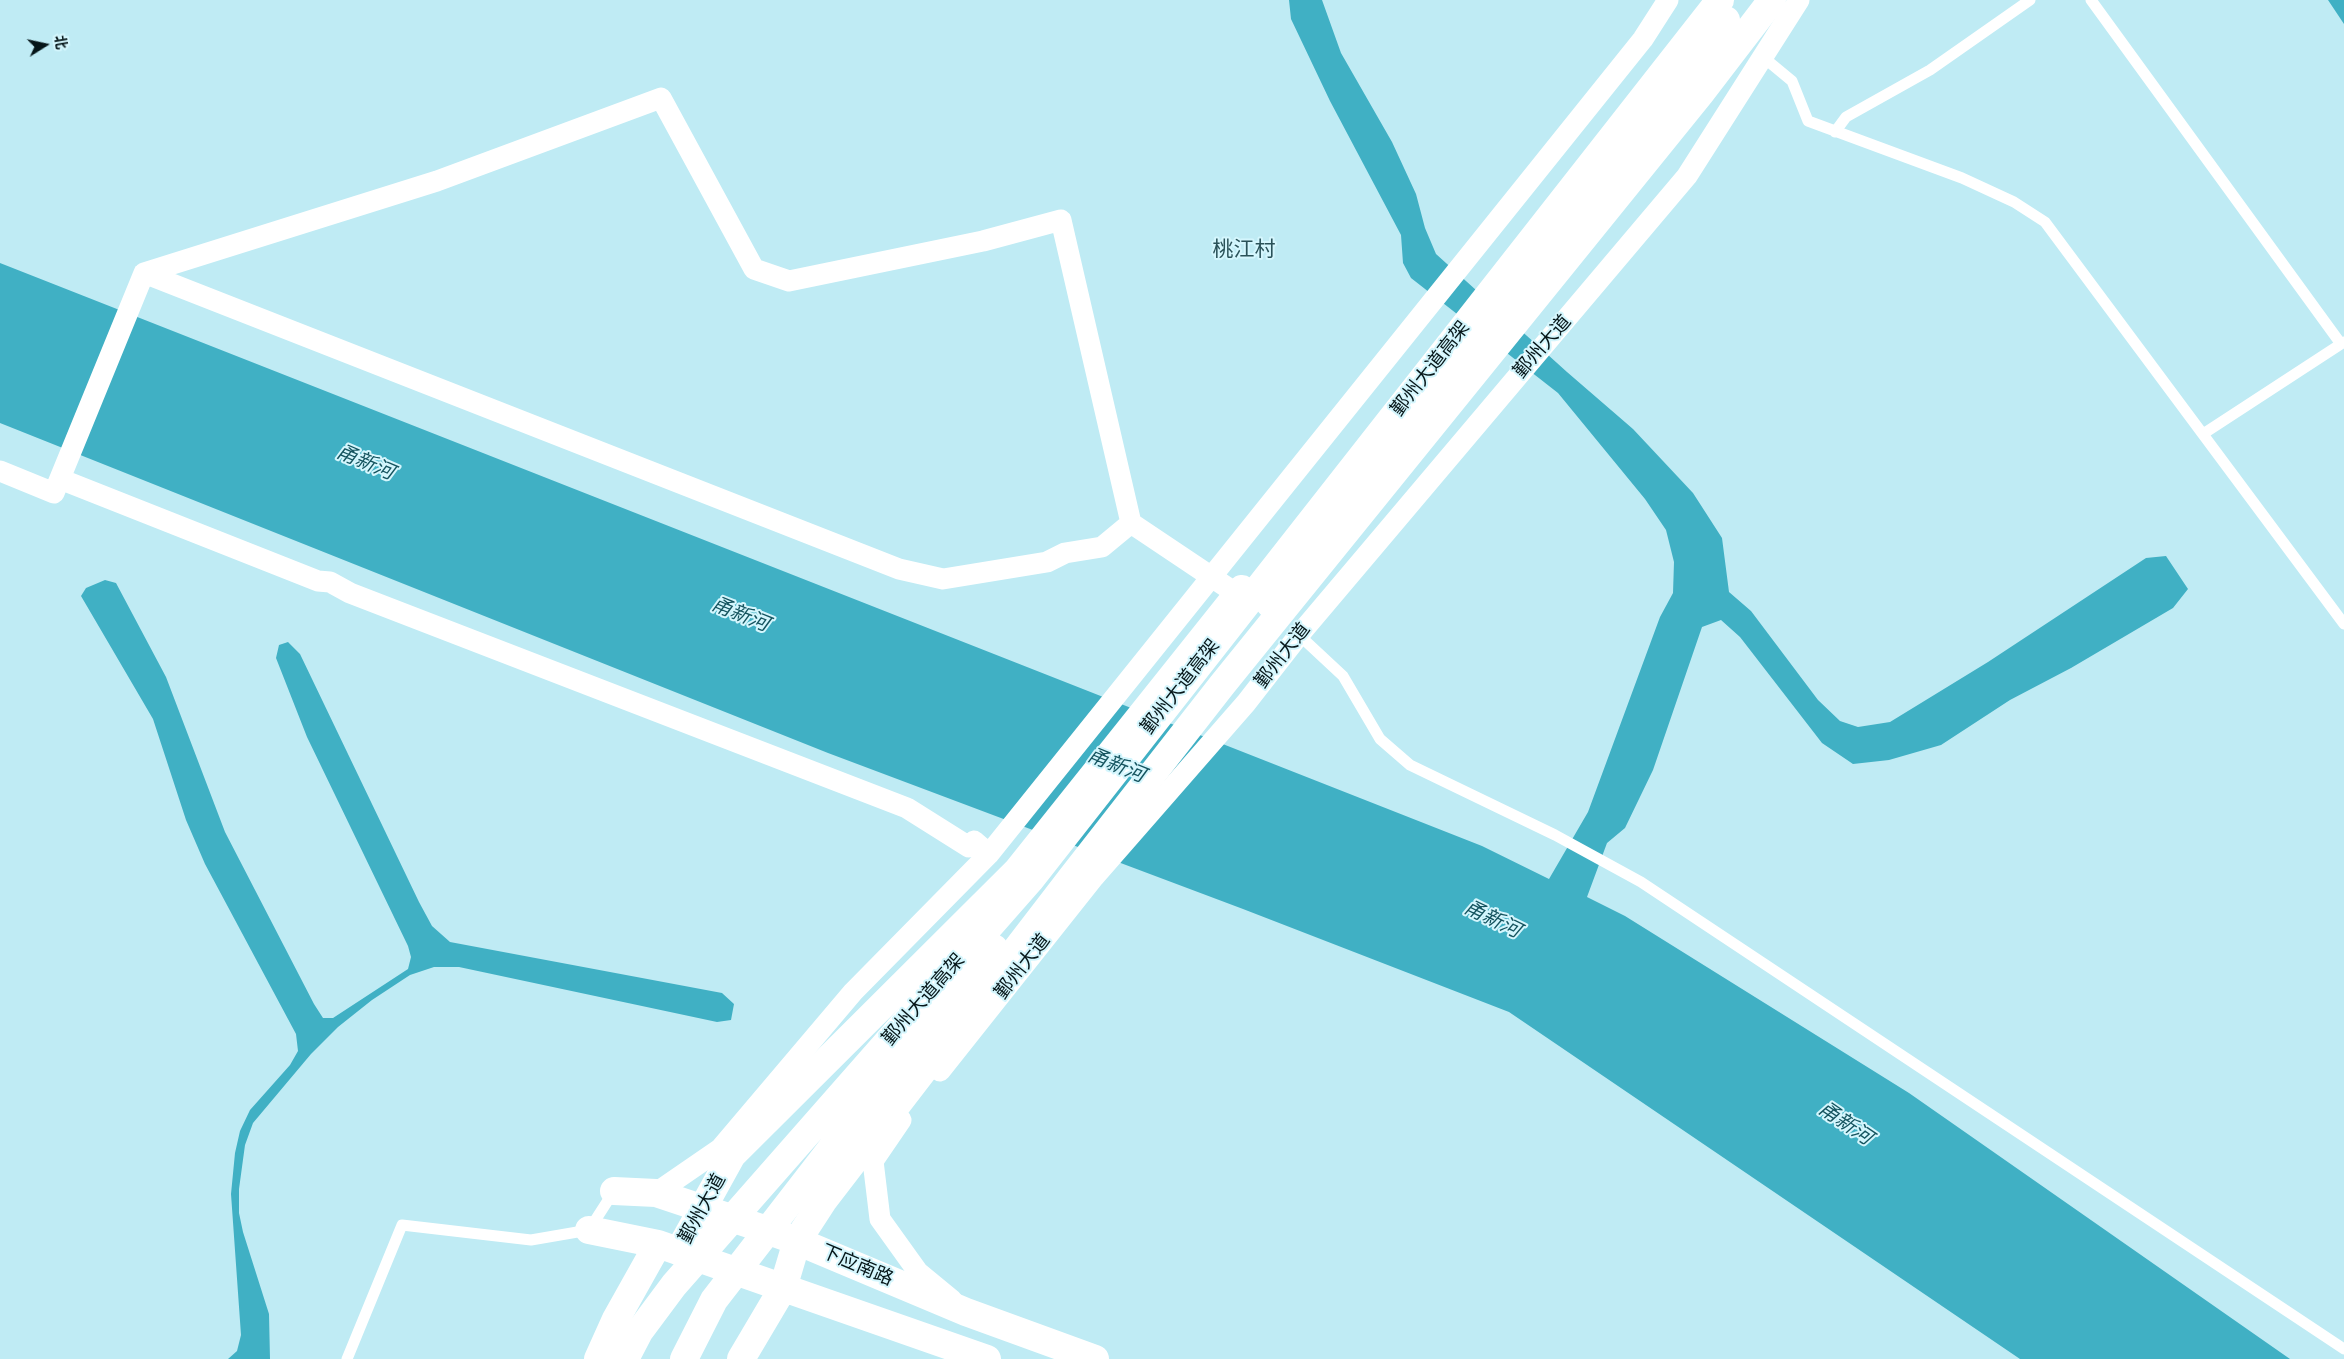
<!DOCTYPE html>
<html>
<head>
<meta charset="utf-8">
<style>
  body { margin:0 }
  #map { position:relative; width:2344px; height:1359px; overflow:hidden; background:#bfebf4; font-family:Signika,"Noto Sans SC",sans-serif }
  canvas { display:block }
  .north { position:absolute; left:20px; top:20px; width:50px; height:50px; -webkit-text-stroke:4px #d4f6fd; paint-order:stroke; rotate:80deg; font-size:14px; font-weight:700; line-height:20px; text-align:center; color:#061619 }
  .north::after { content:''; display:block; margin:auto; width:18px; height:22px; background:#061619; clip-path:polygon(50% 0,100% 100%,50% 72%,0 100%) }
</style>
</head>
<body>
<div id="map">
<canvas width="2344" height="1359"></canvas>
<div class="north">北</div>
</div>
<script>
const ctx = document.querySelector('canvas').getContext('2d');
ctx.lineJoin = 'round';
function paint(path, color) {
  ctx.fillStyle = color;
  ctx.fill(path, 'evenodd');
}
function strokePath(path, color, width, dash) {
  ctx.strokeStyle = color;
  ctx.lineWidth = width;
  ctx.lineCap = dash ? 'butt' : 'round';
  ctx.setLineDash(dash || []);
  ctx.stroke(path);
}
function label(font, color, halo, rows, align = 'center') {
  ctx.font = font + ' Signika,"Noto Sans SC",sans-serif';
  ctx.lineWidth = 4;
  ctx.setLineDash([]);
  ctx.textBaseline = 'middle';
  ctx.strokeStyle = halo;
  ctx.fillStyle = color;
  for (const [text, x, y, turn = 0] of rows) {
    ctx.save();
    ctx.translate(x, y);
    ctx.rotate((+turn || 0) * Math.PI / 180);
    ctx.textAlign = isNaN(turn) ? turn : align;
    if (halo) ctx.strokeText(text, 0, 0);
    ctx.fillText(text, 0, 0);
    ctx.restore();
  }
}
const water = new Path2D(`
  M1289 0H1322L1341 53 1392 142 1416 194 1425 228 1436 254 1567 372 1633 429 1693 493 1722 538 1729 592 1751 611 1818 700 1840 721 1858 727 1890 722 1988 662 2146 558 2166 556 2188 589 2173 608 2071 668 2010 700 1941 745 1889 760 1853 764 1822 743 1740 637 1721 620 1702 627 1653 770 1625 828 1607 843 1587 897 1625 916 1909 1093 2290 1359H2020L1509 1012 1243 909 828 753 0 423V263L1482 846 1549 879 1588 812 1660 617 1673 593 1674 562 1666 530 1645 499 1558 393 1411 278 1403 263 1401 235 1330 101 1291 19Z
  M2328 0H2344V24Z
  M105 580 116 583 166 677 225 832 314 1004 323 1018H333L408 969 411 957 408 946 307 737 276 658 279 645 288 642 300 654 419 902 432 926 450 942 722 993 734 1004 731 1020 717 1022 459 967H434L410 975 372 1000 338 1027 311 1054 253 1123 245 1145 239 1189V1213L243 1232 269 1314 270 1359H228L237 1351 241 1335 231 1194 235 1153 240 1131 250 1110 290 1065 298 1051 296 1034 205 864 186 820 153 719 81 596 86 588Z`);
const lane = new Path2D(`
  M2091 0 2341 344
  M1763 57 1792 81 1808 121 1962 178 2014 202 2045 222 2344 624
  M1835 132 1846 117 1930 70 2030 0
  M2203 434 2344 342
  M1299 635 1343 676 1380 739 1410 765 1555 835 1641 882 2344 1349
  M347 1359 402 1225 531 1240 589 1230 614 1191`);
const street = new Path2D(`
  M144 273 437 181 661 98 754 269 789 281 983 241 1061 220 1131 523 1237 594
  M144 273 899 569 943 579 1047 562 1065 553 1102 547 1131 523
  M0 471 54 493 144 273
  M60 479 318 581 330 582 350 593 907 808 969 847 974 841 989 854
  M940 1071 1094 877 1246 703 1299 635 1687 176 1799 0
  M901 1120 873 1161 880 1219 918 1272 952 1300
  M656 1193 720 1149 853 992 989 854 1643 39 1668 0`);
const secondary = new Path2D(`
  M614 1191 656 1193 758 1227 797 1241 966 1312 1095 1359
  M589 1230 658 1244 987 1359
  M598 1359 616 1319 658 1244
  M741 1359 783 1288`);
const primary = new Path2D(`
  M679 1251 732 1155 1017 871 1242 589
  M783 1288 797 1241 823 1201 1072 877 1222 685 1700 94 1772 0`);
const highway = new Path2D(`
  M1270 604 1665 109 1726 20
  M625 1359 639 1332 674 1285 1030 880 1720 0
  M684 1359 714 1300 841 1136 994 948`);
const streetNames = [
  ["鄞州大道",1543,347,-49],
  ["鄞州大道高架",1431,369,-52],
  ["鄞州大道",1283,656,-52],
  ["鄞州大道高架",1181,687,-52],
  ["鄞州大道",1023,967,-52],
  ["鄞州大道高架",924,1000,-49],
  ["鄞州大道",703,1209,-61],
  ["下应南路",857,1266,23]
];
const waterNames = [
  ["甬新河",365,463,23],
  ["甬新河",740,615,22],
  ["甬新河",1116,766,22],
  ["甬新河",1492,920,26],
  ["甬新河",1845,1124,34]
];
const quarterNames = [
  ["桃江村",1244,250]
];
paint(water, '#40b0c4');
strokePath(lane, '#fff', 11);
strokePath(street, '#fff', 21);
strokePath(secondary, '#fff', 28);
strokePath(primary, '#fff', 28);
strokePath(highway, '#fff', 28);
label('19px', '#061619', '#d4f6fd', streetNames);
label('italic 20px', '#15545f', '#d4f6fd', waterNames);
label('21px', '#2a5259', '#d4f6fd', quarterNames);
</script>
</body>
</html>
